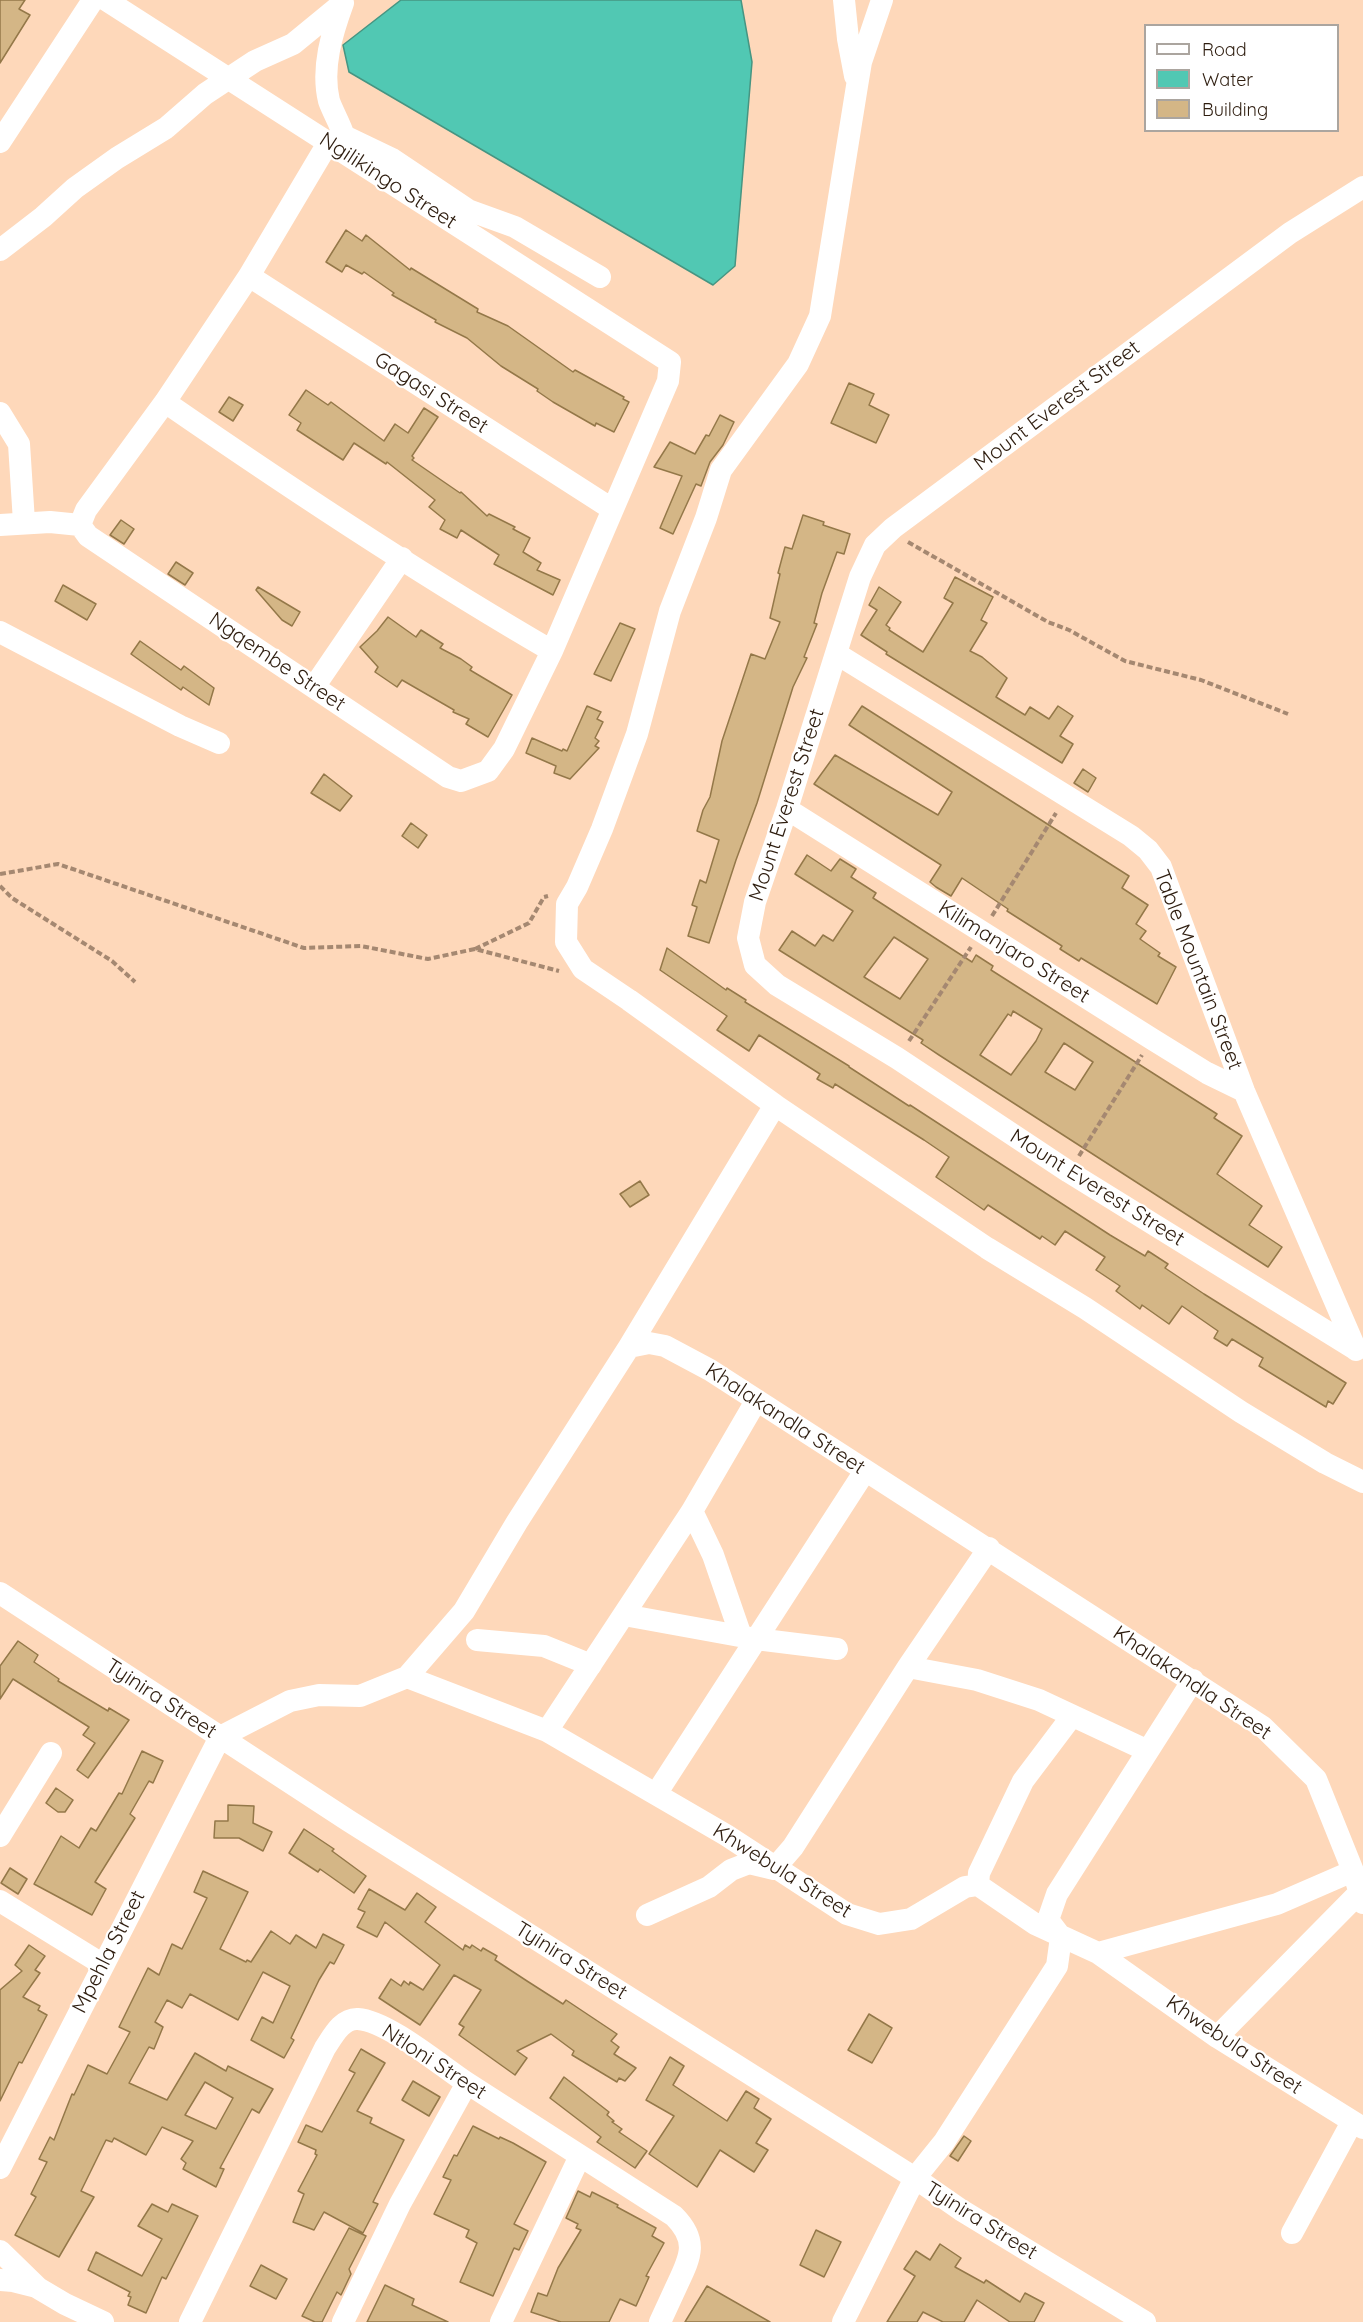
<!DOCTYPE html>
<html>
<head>
<meta charset="utf-8">
<style>
  body { margin:0 }
  #map { position:relative; width:1363px; height:2322px; overflow:hidden; background:#fed8ba; font-family:Quicksand,sans-serif }
  canvas { display:block }
  .legend { position:absolute; left:1144px; top:24px; width:195px; height:108px; box-sizing:border-box; background:#fff; border:2px solid #aba59f; margin:0; padding:8px 10px; list-style:none; font-size:18px; color:#2e1d0f }
  .legend li { display:flex; align-items:center; gap:12px; height:30px }
  .legend b { width:30px; border:2px solid #aba59f }
</style>
</head>
<body>
<div id="map">
<canvas width="1363" height="2322"></canvas>
<ul class="legend">
<li><b style="height:8px;background:#fff"></b>Road</li>
<li><b style="height:16px;background:#51c8b3"></b>Water</li>
<li><b style="height:16px;background:#d4b686"></b>Building</li>
</ul>
</div>
<script>
const ctx = document.querySelector('canvas').getContext('2d');
ctx.lineJoin = 'round';
function paint(path, color) {
  ctx.fillStyle = color;
  ctx.fill(path, 'evenodd');
}
function strokePath(path, color, width, dash) {
  ctx.strokeStyle = color;
  ctx.lineWidth = width;
  ctx.lineCap = dash ? 'butt' : 'round';
  ctx.setLineDash(dash || []);
  ctx.stroke(path);
}
function label(font, color, halo, rows, align = 'center') {
  ctx.font = font + ' Quicksand,sans-serif';
  ctx.lineWidth = 4.5;
  ctx.setLineDash([]);
  ctx.textBaseline = 'middle';
  ctx.strokeStyle = halo;
  ctx.fillStyle = color;
  for (const [text, x, y, turn = 0] of rows) {
    ctx.save();
    ctx.translate(x, y);
    ctx.rotate((+turn || 0) * Math.PI / 180);
    ctx.textAlign = isNaN(turn) ? turn : align;
    if (halo) ctx.strokeText(text, 0, 0);
    ctx.fillText(text, 0, 0);
    ctx.restore();
  }
}
const water = new Path2D(`
  M401 0H741L752 62 735 266 713 285 349 72 343 45Z`);
const building = new Path2D(`
  M0 0H25L19 9 30 15 0 63Z
  M346 230 362 241 366 235 410 270 411 268 478 309 477 312 508 326 573 372 575 370 624 397 623 399 629 402 614 432 596 423 595 426 553 402 537 391 538 389 501 366 467 338 435 322 436 320 392 295 394 293 364 272 362 274 346 265 342 272 326 262Z
  M849 383 874 394 869 405 889 415 876 443 831 423Z
  M306 390 328 405 331 402 384 441 395 424 408 433 424 408 438 417 412 456 414 458 412 460 460 493 461 492 487 516 489 514 515 527 513 529 530 538 523 552 541 563 537 570 560 580 553 595 494 564 499 555 461 530 457 538 440 529 445 520 429 507 435 500 387 462 386 464 354 443 343 460 297 430 301 423 289 415Z
  M229 397 243 405 233 421 219 412Z
  M720 415 734 422 723 445 710 462 701 486 696 484 673 534 660 528 682 476 654 467 670 442 695 454 706 435 709 436Z
  M803 515 824 522 823 525 850 534 844 554 837 552 822 593 814 623 817 624 804 657 807 658 793 687 757 803 736 860 709 943 688 936 697 907 692 905 700 880 706 883 719 840 697 831 703 810 710 797 722 741 751 654 765 659 780 622 770 618 780 574 778 573 785 547 792 549Z
  M121 520 134 529 124 544 110 535Z
  M176 562 193 573 185 585 168 574Z
  M955 577 993 597 981 620 987 623 970 651 982 657 1007 678 996 697 1025 715 1030 707 1049 719 1058 706 1073 716 1060 736 1073 744 1062 763 886 654 887 652 861 635 877 610 869 605 879 587 901 602 886 625 890 628 889 630 923 652 953 603 944 598Z
  M63 585 96 604 87 620 55 601Z
  M258 587 300 612 292 626 282 620 256 590Z
  M388 617 416 637 421 630 443 644 440 648 461 659 472 667 470 670 512 695 488 737 466 724 469 719 453 712 454 710 402 680 397 687 375 672 378 667 360 647 377 631Z
  M620 623 635 629 611 681 594 674Z
  M140 641 181 670 184 666 214 688 209 705 183 687 181 690 131 654Z
  M587 706 601 712 597 719 603 722 595 738 599 741 595 746 599 748 570 779 554 773 556 766 526 753 532 738 562 751 563 749 567 751Z
  M862 706 1129 876 1122 888 1148 905 1136 924 1146 931 1140 939 1160 953 1158 956 1176 967 1157 1004 1081 958 1079 961 1060 949 1062 946 1007 911 1008 909 962 878 951 896 936 887 930 882 941 865 814 784 835 755 938 815 952 792 849 725Z
  M1083 769 1096 778 1088 792 1074 783Z
  M324 774 352 796 340 811 311 793Z
  M411 823 427 835 418 848 402 836Z
  M807 855 831 871 840 859 856 869 851 877 876 893 873 898 972 962 976 955 993 966 991 970 1217 1114 1214 1118 1242 1136 1217 1174 1262 1206 1249 1225 1282 1247 1268 1267 939 1055 921 1043 923 1040 779 950 792 931 815 946 823 935 833 941 853 911 795 874ZM894 937 928 959 900 999 864 977ZM1013 1011 1042 1029 1036 1041 1011 1075 980 1055 1008 1014 1011 1016ZM1064 1043 1093 1062 1075 1090 1045 1072Z
  M667 948 726 990 727 988 746 1000 745 1002 849 1066V1067L909 1106 910 1105 1110 1235 1145 1256 1148 1251 1168 1264 1165 1268 1204 1294 1346 1383 1333 1404 1328 1401 1326 1407 1259 1366 1263 1358 1232 1339 1227 1346 1214 1338 1218 1331 1182 1306 1169 1324 1142 1305 1140 1309 1116 1291 1120 1286 1096 1270 1105 1257 1065 1231 1055 1245 1042 1236 1040 1239 988 1205 984 1210 936 1177 949 1157 924 1140 835 1084 833 1088 817 1079 820 1074 759 1035 749 1051 717 1030 727 1016 660 970Z
  M640 1181 649 1195 630 1207 620 1194Z
  M18 1641 38 1655 34 1662 59 1679 58 1681 108 1711 109 1708 129 1720 88 1778 77 1770 95 1743 83 1735 89 1727 13 1679 0 1699V1666Z
  M142 1751 163 1761 153 1783 149 1781 130 1814 135 1818 95 1882 106 1889 92 1915 34 1884 61 1836 79 1848 91 1828 96 1831 119 1793 122 1794Z
  M56 1788 73 1800 65 1812H58L46 1803Z
  M228 1805 254 1806 253 1823 272 1832 263 1851 239 1838H214L215 1821H228Z
  M304 1829 334 1849 332 1851 366 1876 354 1893 320 1869 318 1872 289 1853Z
  M10 1868 27 1879 18 1894 1 1883Z
  M203 1871 248 1892 220 1949 246 1962 247 1960 251 1962 271 1931 290 1944 296 1935 316 1948 323 1934 344 1945 334 1964 330 1962 319 1980 291 2038 294 2040 284 2058 251 2040 262 2017 273 2023 290 1986 263 1972 238 2020 190 1994 182 2008 167 2000 155 2022 163 2027 154 2049 149 2047 129 2083 167 2100 195 2053 226 2071 228 2066 273 2089 259 2113 252 2109 220 2168 224 2169 216 2187 183 2169 186 2163 181 2159 193 2141 162 2127 146 2155 114 2138 112 2142 106 2140 81 2191 94 2197 59 2257 15 2235 36 2197 31 2194 47 2162 39 2159 50 2137 54 2140 72 2094 74 2095 88 2065 107 2074 130 2032 119 2027 148 1968 159 1975 172 1944 182 1949 207 1898 194 1892ZM205 2082 233 2098 216 2129 185 2115Z
  M369 1889 405 1910 417 1893 436 1907 425 1922 463 1950 465 1945 470 1948 472 1945 481 1951 483 1948 497 1956 495 1960 527 1981 563 2004 566 2000 617 2034 611 2041 619 2047 614 2054 636 2068 625 2081 619 2078 617 2082 572 2055 574 2051 551 2034 517 2051 527 2058 515 2075 459 2035 464 2027 459 2024 481 1990 454 1975 420 2025 379 1998 391 1979 401 1986 404 1981 409 1985 410 1982 423 1990 440 1965 385 1922 377 1937 357 1927 365 1912 358 1909Z
  M29 1945 45 1956 35 1970 40 1973 23 1997 40 2006 38 2010 47 2015 22 2063 19 2062 0 2101V1990L22 1971 15 1965Z
  M869 2014 892 2028 872 2063 848 2050Z
  M361 2049 385 2063 357 2111 372 2118 370 2123 404 2140 373 2202 378 2204 363 2233 324 2212 314 2230 293 2222 304 2194 298 2191 317 2155 315 2154 316 2150 298 2142 306 2125 322 2132 355 2073 349 2070Z
  M670 2057 684 2066 673 2085 727 2121 746 2091 759 2099 754 2108 771 2119 756 2143 768 2150 754 2172 720 2150 697 2187 649 2154 674 2116 646 2100Z
  M564 2077 609 2112 607 2115 614 2121 612 2122 622 2129 619 2132 647 2151 635 2168 597 2142 601 2137 550 2098Z
  M413 2081 440 2097 429 2116 402 2100Z
  M473 2126 499 2139 500 2137 513 2143 546 2162 514 2224 528 2231 519 2250 514 2248 493 2296 460 2282 477 2243 466 2237 469 2230 434 2214 451 2180 443 2177 454 2155 457 2156Z
  M964 2136 971 2141 958 2161 950 2156Z
  M578 2191 590 2197 592 2192 618 2205 617 2207 656 2228 652 2236 664 2243 646 2276 649 2277 636 2306 620 2299 609 2322H561L531 2312 538 2293 547 2296 558 2268 581 2230 576 2228 578 2224 566 2218Z
  M152 2204 168 2212 172 2204 198 2216 166 2279 162 2277 146 2313 128 2305 131 2297 128 2296 130 2292 88 2270 96 2252 142 2276 162 2239 138 2226Z
  M349 2228 366 2236 349 2269 351 2274 341 2295 337 2292 322 2322H315L302 2316Z
  M816 2230 841 2242 824 2277 800 2265Z
  M940 2244 961 2258 955 2267 984 2283 986 2280 1020 2302 1025 2293 1044 2303 1034 2322H1010L977 2300 964 2322H943L923 2312 917 2322H887L915 2276 904 2269 916 2251 930 2260Z
  M261 2265 287 2279 276 2299 250 2286Z
  M385 2285 414 2299 412 2305 448 2322H367Z
  M707 2286 770 2322H685Z`);
const path = new Path2D(`
  M908 542 1048 622 1069 630 1125 661 1201 680 1288 714
  M0 874 58 864 304 948 361 946 428 959 475 949 559 971
  M0 886 12 898 112 961 135 982
  M992 916 1056 813
  M475 949 529 923 544 897 548 896
  M909 1041 971 947
  M1079 1156 1142 1055`);
const minor = new Path2D(`
  M106 0 670 362 668 381 552 651 504 749 488 771 461 781 448 777 88 536 80 525 86 510 165 402 249 276 328 143
  M844 0 848 39 855 76
  M882 0 861 62 857 86 820 316 798 364 721 470 706 518 670 611 637 734 602 829 577 887 567 904 566 942 583 969 629 1000 775 1105 987 1248 1085 1308 1241 1412 1325 1463 1363 1482
  M343 3C332 33 321 68 329 101 333 112 340 124 344 136L392 159 468 210 515 227 600 277
  M0 142 93 0
  M0 250 43 217 75 188 117 158 166 128 205 94 255 61 293 44 343 3
  M249 276 612 509
  M165 402C291 489 419 574 552 651
  M0 413 19 444 24 522
  M0 525 50 522 80 525
  M0 632 180 726 219 743
  M837 654 1131 836 1148 850 1161 867 1244 1091 1356 1350
  M314 687 402 558
  M787 809 1152 1039 1207 1073 1244 1091
  M629 1347 775 1105
  M1355 1349 1069 1172 897 1058 777 985 755 965 748 938 755 902 787 809 860 577 875 545 893 528 1290 233 1363 187
  M692 1511 713 1555 741 1636
  M0 1593 349 1821 915 2178 961 2210 1145 2322
  M624 1615 756 1639 837 1649
  M477 1640 544 1646 591 1665
  M908 1667 977 1680 1039 1700 1148 1751
  M407 1677 547 1731 726 1835 847 1914 879 1924 911 1919 965 1887 978 1885 1035 1924 1098 1953 1217 2037 1363 2128
  M547 1731 692 1511 756 1401
  M656 1794 865 1471
  M0 1836 51 1753
  M978 1885 979 1873 1023 1781 1072 1716
  M0 1901 102 1964
  M647 1915 709 1887 731 1870 749 1863 774 1869 793 1847 908 1667 989 1548
  M1098 1953 1277 1904 1353 1871
  M1217 2037 1363 1889
  M0 2168 220 1737 290 1701 319 1695 360 1696 407 1677 464 1611 517 1522 629 1347 649 1343 665 1346 710 1370 1263 1727 1316 1779 1353 1871 1363 1903
  M1292 2233 1352 2122
  M0 2251 38 2288 65 2304 103 2322
  M0 2280 13 2281 37 2287
  M190 2322 325 2048C333 2036 342 2018 358 2019 388 2021 441 2066 467 2083 536 2128 605 2172 674 2216 698 2240 691 2256 678 2283 672 2296 666 2309 660 2322
  M343 2322 400 2204 467 2083
  M501 2322 580 2156
  M843 2322 915 2178 944 2142 1057 1966 1061 1937 1048 1920 1057 1894 1193 1680`);
const streetNames = [
  ["Ngilikingo Street",388,181,33],
  ["Gagasi Street",431,393,33],
  ["Mount Everest Street",1057,406,-37],
  ["Ngqembe Street",277,662,34],
  ["Mount Everest Street",787,805,-72],
  ["Kilimanjaro Street",1014,952,32],
  ["Table Mountain Street",1198,970,69],
  ["Mount Everest Street",1097,1188,32],
  ["Khalakandla Street",785,1419,33],
  ["Khalakandla Street",1192,1683,34],
  ["Tyinira Street",161,1699,33],
  ["Khwebula Street",782,1871,32],
  ["Mpehla Street",109,1952,-63],
  ["Tyinira Street",571,1961,32],
  ["Khwebula Street",1234,2045,34],
  ["Ntloni Street",434,2062,33],
  ["Tyinira Street",981,2221,32]
];
paint(water, '#51c8b3');
strokePath(water, '#469582', 1.5);
paint(building, '#d4b686');
strokePath(building, '#947849', 1.5);
strokePath(path, '#a58871', 4, [6, 3]);
strokePath(minor, '#fff', 22);
label('21px', '#2e1d0f', '#fff', streetNames);
</script>
</body>
</html>
